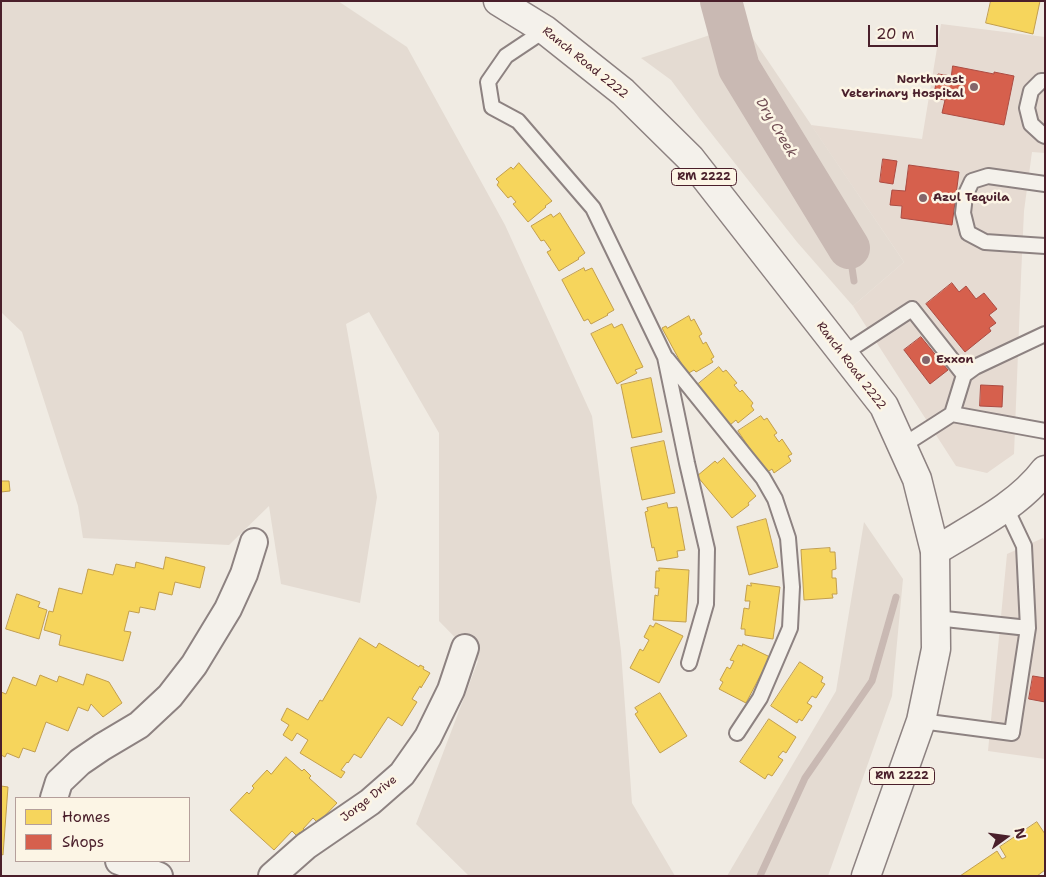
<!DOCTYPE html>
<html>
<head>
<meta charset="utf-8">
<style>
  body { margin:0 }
  #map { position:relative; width:1046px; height:877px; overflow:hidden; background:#f0ebe3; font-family:"Shantell Sans",sans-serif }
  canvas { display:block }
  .frame { position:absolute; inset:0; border:2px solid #4a1f2b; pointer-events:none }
  .legend { position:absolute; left:15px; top:797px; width:175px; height:65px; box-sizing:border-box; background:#fcf5e5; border:1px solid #b59f9b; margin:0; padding:6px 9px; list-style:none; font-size:15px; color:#4a1f2b }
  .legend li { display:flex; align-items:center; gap:10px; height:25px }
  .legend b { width:25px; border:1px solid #b59f9b }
  .north { position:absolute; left:981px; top:812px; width:50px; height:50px; -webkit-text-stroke:4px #fcf5e5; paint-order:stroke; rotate:76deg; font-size:14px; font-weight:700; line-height:20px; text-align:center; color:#4a1f2b }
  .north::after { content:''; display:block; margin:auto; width:18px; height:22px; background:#4a1f2b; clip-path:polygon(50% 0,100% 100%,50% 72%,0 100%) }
  .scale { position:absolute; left:868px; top:25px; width:70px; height:22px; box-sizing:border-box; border:2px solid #4a1f2b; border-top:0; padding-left:6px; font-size:15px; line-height:18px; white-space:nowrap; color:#4a1f2b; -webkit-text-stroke:4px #fcf5e5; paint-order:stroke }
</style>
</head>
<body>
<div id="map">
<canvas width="1046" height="877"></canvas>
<div class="frame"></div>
<ul class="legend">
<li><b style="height:14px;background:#f6d55c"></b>Homes</li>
<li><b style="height:14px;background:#d6604d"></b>Shops</li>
</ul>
<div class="north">N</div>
<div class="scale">20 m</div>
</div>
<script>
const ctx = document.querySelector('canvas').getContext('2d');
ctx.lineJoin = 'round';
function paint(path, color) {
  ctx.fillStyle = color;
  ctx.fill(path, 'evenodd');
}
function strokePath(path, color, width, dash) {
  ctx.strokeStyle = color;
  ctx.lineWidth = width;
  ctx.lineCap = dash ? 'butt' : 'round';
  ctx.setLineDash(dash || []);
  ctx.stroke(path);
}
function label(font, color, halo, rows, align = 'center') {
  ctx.font = font + ' "Shantell Sans",sans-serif';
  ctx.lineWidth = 5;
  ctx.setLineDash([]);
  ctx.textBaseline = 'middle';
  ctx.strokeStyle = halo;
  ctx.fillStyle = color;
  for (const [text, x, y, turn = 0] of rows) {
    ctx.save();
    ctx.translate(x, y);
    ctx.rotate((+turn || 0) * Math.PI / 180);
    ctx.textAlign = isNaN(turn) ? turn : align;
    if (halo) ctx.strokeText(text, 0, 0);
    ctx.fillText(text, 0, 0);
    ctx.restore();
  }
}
const built = new Path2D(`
  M941 24 1045 37V153L1032 152 1024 211 1021 277 1014 454 987 473 956 466 853 306 904 262 811 125 922 139Z
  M1043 538 1045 542V759L988 751 1007 554Z`);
const green = new Path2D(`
  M1 1H338L407 47 505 225 592 416 621 651 632 803 675 876H469L416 824 478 661 439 621V433L369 312 346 324 377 497 360 603 281 584 269 506 229 545 83 538 78 506 22 332 1 312Z
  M743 24 904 262 853 306 797 242 700 119 671 80 641 58Z
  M864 522 903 579 892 696 828 876H727L836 691Z`);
const homes = new Path2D(`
  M991 1H1040L1033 34 986 23Z
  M519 163 552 201 545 206 546 207 528 222 513 204 516 202 511 196 508 198 497 185 499 182 496 179 511 167 513 169Z
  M560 213 585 253 578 258 579 259 559 271 547 252 551 250 544 240 541 241 531 226 551 214 553 217Z
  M584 268 585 271 592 268 614 310 607 314 608 315 591 324 588 319 584 321 562 280Z
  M689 316 691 321 694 319 702 334 699 336 703 344 706 342 714 357 711 359 713 362 696 372 694 370 687 374 662 328 666 326 667 328Z
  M612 324 614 328 622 324 643 367 635 370 637 373 617 384 591 334Z
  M719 367 723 372 726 370 737 383 734 385 740 392 742 390 753 403 751 406 754 410 738 423 736 420 730 425 697 385Z
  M651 378 662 432 632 438 621 385Z
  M761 416 764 420 767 418 777 433 774 435 779 442 782 439 792 454 788 456 791 461 774 473 772 469 766 473 738 431Z
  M664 441 675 493 642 500 631 448Z
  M724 458 756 496 748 503 749 505 732 518 697 476 715 461 717 463Z
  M1 481H9L10 491 1 492Z
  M667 503 668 508 677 507 685 550 677 551 678 557 657 561 654 547 652 548 645 512 648 511 647 508Z
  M766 519 778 567 749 575 737 527Z
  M830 548V552H835L836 569 832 570V578H836L837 594H832L833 598 804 600 801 550Z
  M166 557 205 567 200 588 175 582 172 595 159 592 155 610 140 607 139 613 129 611 124 631 131 632 123 661 59 645 61 635 44 630 49 611 53 612 59 588 82 594 88 569 113 575 116 564 135 568 136 562 163 569Z
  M659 568 689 570 686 622 653 620 655 595 658 596 659 588H655L656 571H659Z
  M751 583 780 587 773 639 745 635V629H741L744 608 749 609 750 601H745L747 585 751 586Z
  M17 594 40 602 38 607 47 610 39 639 6 629Z
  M656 623 683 636 659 683 630 668 640 649 643 651 649 640 644 637 650 625 653 627Z
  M360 638 376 648 379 643 419 667 420 665 424 667 423 669 430 673 421 688 420 686 412 699 417 702 402 726 388 717 361 758 354 754 348 763 347 762 341 770 345 772 341 778 300 753 308 740 297 733 292 741 283 735 289 725 281 720 287 708 308 720 320 700 322 701Z
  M743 644 770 657 746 703 719 689 723 682 720 680 727 667 730 669 734 661 730 660 738 645 742 646Z
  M800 662 823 677 821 682 825 684 816 698 812 696 807 703 812 706 802 721 799 719 797 723 771 706Z
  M87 674 109 682 122 703 103 717 91 704 88 711 78 707 68 731 46 722 35 752 23 748 19 758 7 753 5 757 1 755V692L6 694 13 677 36 686 40 675 57 682 59 676 83 685Z
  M660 693 687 736 660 753 635 714 638 712 635 708Z
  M769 719 796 737 786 753 783 751 778 757 783 760 772 776 768 774 765 779 740 762Z
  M286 757 302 771 304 769 311 776 309 778 337 803 318 823 313 818 303 829 305 830 302 834 300 832 297 836 292 831 274 850 230 810 247 792 249 794 254 788 252 786 267 770 271 774Z
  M1 786 8 787 3 855 1 854Z
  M1037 822 1045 834V870L1037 876H960L997 851 1002 859 1006 857 1000 847Z`);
const shops = new Path2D(`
  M953 66 994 74V72L1014 76 1004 125 942 113 945 100 933 98 938 74 951 76Z
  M883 159 897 161 893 184 880 182Z
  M909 165 959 172 952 225 901 218 902 206 890 205 892 190 905 191Z
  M952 283 959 292 966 286 976 299 984 293 997 309 989 315 996 323 989 328 991 331 965 352 926 304Z
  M921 337 948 370 930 384 904 350Z
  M981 385 1003 386 1002 407 980 406Z
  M1033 676 1045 678V702L1029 699Z`);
const stream = new Path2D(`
  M849 248 854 281
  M760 876 805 778 872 681 896 597`);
const river = new Path2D(`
  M721 1 739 68 849 248`);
const service = new Path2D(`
  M545 30 506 56 488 82 492 107 518 121 593 208 665 357 687 463 707 549 706 604 689 663
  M1045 81H1041L1031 91 1027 108 1031 124 1043 135 1045 136
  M1045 184 988 176 972 181 965 196 963 213 968 233 985 242 1045 246
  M843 354 912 309 964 375 975 367 1045 334
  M667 359 763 478 775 499 788 538 792 587 790 628 760 698 737 733
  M952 414 964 375
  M902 446 952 414 1045 431
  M1006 508 1024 546 1028 628
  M921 721 1012 733 1028 628 936 618`);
const minor = new Path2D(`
  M54 798 59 782 80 762 102 747 139 725 170 696 194 665 228 609 244 574 254 542
  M119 861 159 876
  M272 876 306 846 370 802 402 774 428 737 451 690 465 648`);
const tertiary = new Path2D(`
  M935 551C972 528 1018 506 1045 470`);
const primary = new Path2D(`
  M498 1 545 30 623 92 690 158 884 406 917 479 935 551 936 649 921 721 866 876`);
const markers = [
  [974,87,5,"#84666b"],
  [923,198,5,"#84666b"],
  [926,360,5,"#84666b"]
];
const shields = [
  [704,177,65],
  [902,776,65]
];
const shieldNames = [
  ["RM 2222",704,177],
  ["RM 2222",902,776]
];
const streetNames = [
  ["Ranch Road 2222",585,63,39],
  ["Ranch Road 2222",851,366,53],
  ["Jorge Drive",369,799,-38]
];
const poiNames = [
  ["Northwest",964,80,"right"],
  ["Veterinary Hospital",964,94,"right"],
  ["Azul Tequila",933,198],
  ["Exxon",936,360]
];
const waterNames = [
  ["Dry Creek",776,128,59]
];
paint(built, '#e6dbd2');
paint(green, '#e4dbd2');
paint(homes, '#f6d55c');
strokePath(homes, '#c29e4d', 1);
paint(shops, '#d6604d');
strokePath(shops, '#ac4c43', 1);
strokePath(stream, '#c9b9b3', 7);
strokePath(river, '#c9b9b3', 42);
strokePath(service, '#8d8281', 18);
strokePath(minor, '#8d8281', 30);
strokePath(tertiary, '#8d8281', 31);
strokePath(primary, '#8d8281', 31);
strokePath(service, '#f4f1eb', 14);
strokePath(minor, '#f4f1eb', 26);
strokePath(tertiary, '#f4f1eb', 28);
strokePath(primary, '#f4f1eb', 28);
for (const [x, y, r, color] of markers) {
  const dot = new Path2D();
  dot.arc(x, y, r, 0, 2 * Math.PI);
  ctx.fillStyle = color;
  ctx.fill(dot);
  strokePath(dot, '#fcf5e5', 2);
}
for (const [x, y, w] of shields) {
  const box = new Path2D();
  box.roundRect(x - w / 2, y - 8.5, w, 17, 4);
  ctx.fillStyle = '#fcf5e5';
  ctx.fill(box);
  strokePath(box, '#4a1f2b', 1);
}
label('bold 11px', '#4a1f2b', null, shieldNames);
label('12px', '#4a1f2b', '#fcf5e5', streetNames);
label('bold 12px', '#4a1f2b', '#fcf5e5', poiNames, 'left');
label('italic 14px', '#704d53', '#fcf5e5', waterNames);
</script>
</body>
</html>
